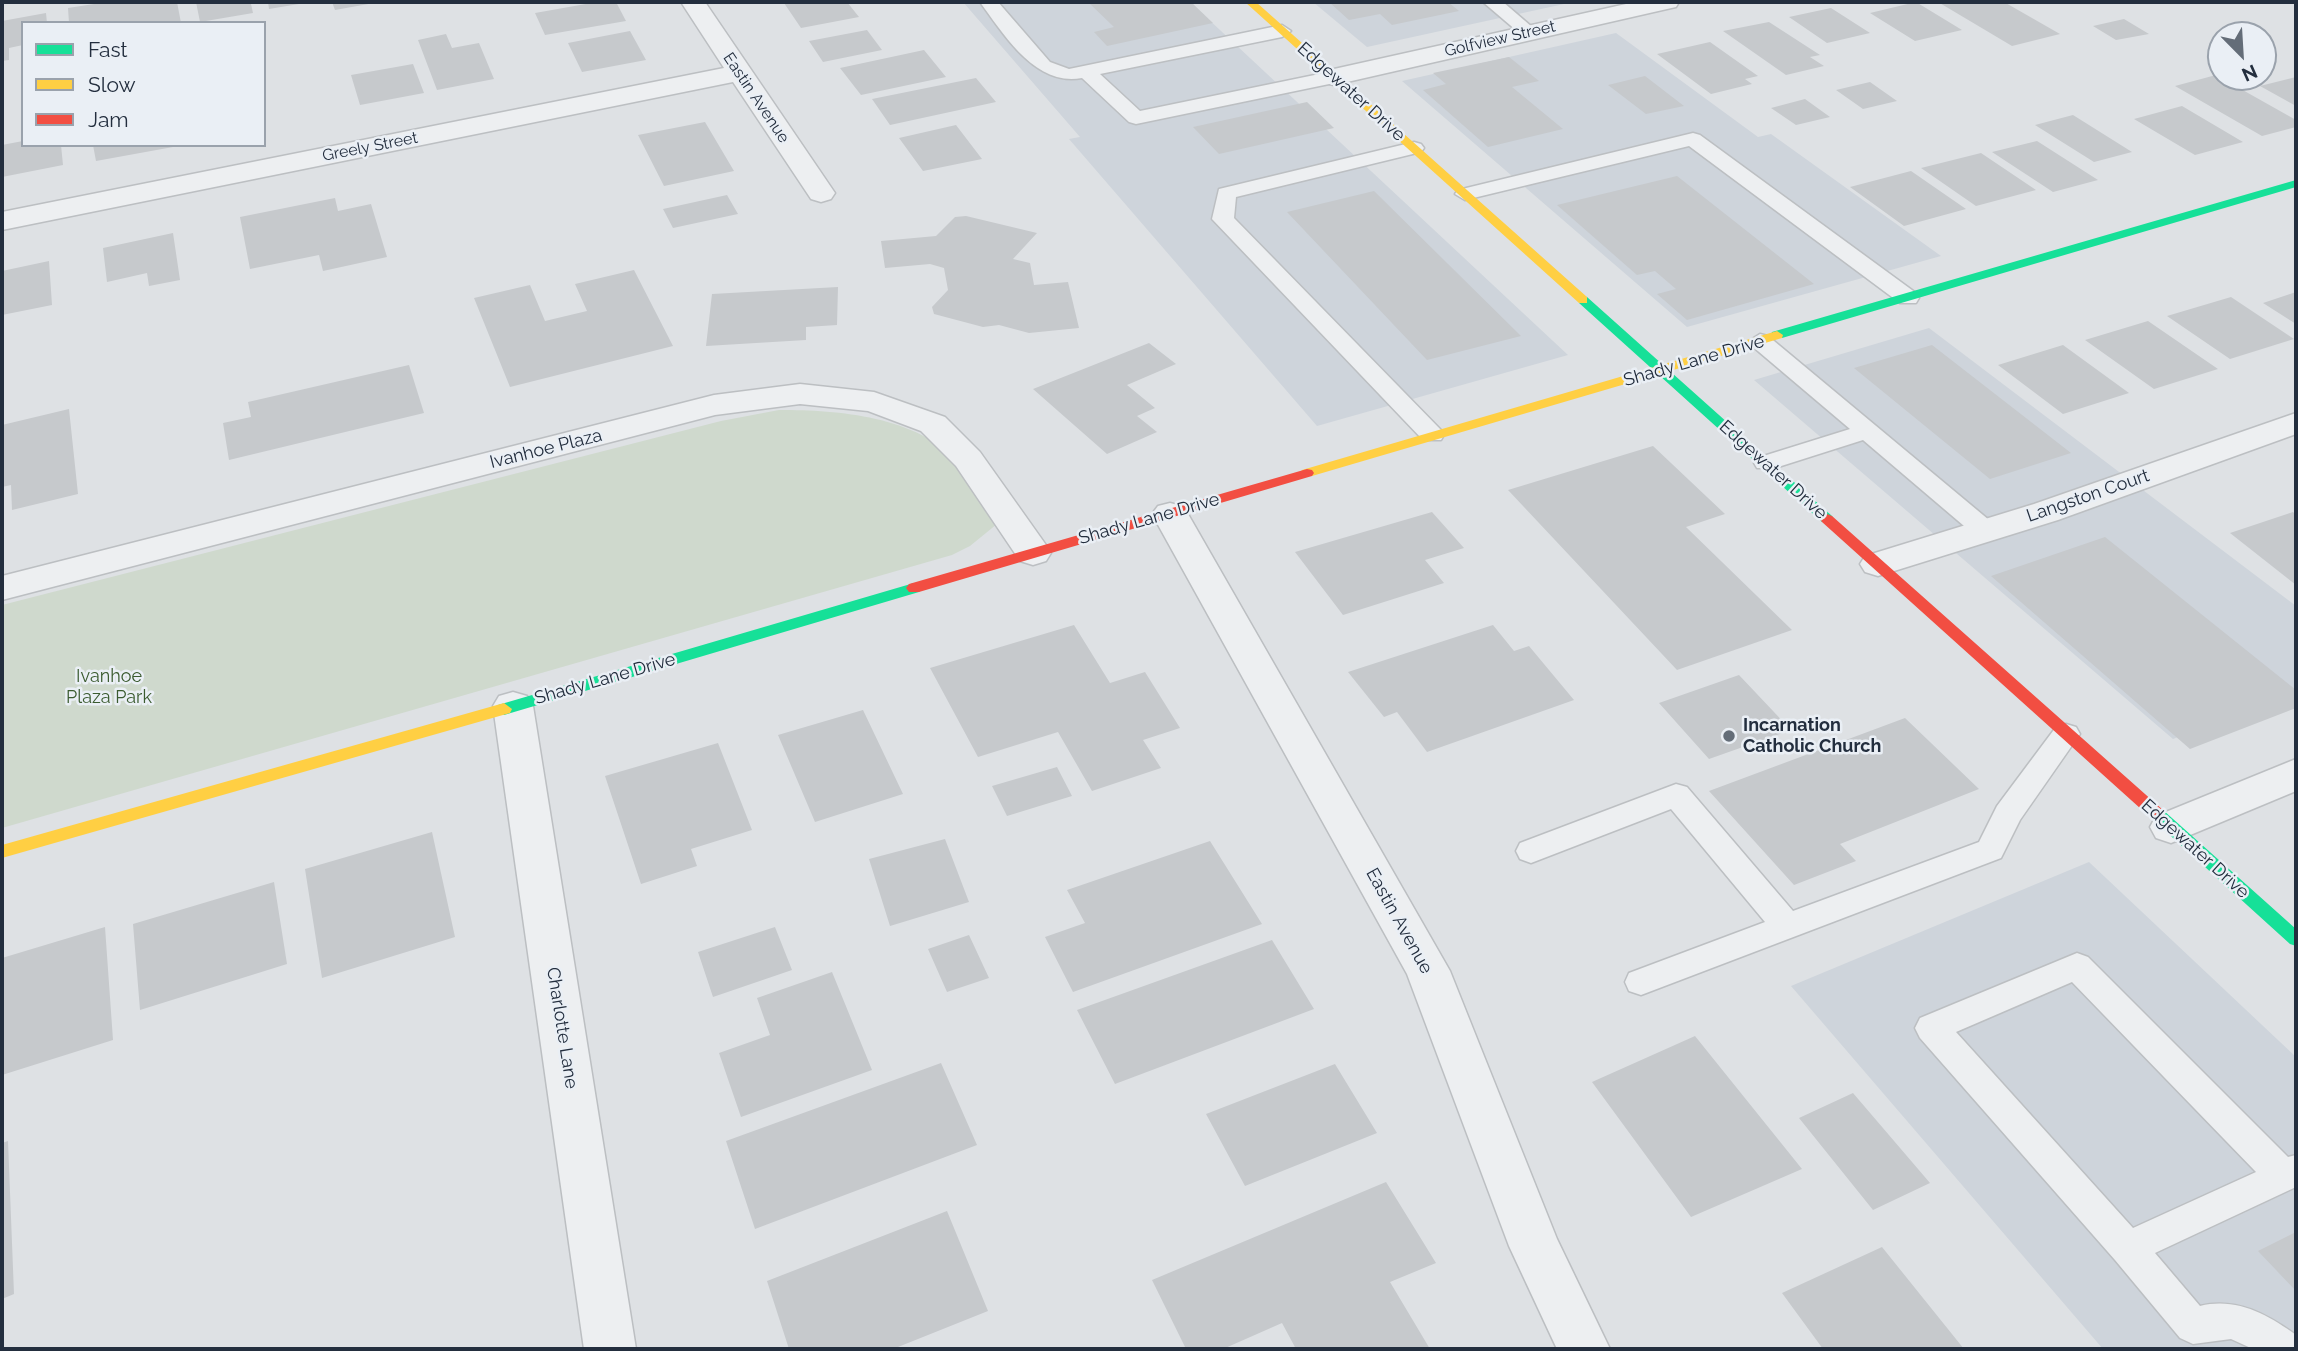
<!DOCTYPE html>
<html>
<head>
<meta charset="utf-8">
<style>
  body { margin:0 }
  #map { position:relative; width:2298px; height:1351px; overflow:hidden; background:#dee1e4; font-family:Raleway,sans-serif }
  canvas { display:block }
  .frame { position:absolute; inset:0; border:4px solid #232e3e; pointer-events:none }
  .legend { position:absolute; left:21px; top:21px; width:245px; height:126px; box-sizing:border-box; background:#eaeff5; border:2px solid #9aa2ac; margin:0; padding:9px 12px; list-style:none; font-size:21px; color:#232e3e }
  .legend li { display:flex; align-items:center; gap:14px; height:35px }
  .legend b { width:35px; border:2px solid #9aa2ac }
  .north { position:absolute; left:2207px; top:21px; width:70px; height:70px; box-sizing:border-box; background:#eaeff5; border:2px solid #9aa2ac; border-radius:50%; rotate:156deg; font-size:19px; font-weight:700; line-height:28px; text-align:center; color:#232e3e }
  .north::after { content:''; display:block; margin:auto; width:24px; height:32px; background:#646d78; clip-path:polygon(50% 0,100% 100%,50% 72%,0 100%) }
</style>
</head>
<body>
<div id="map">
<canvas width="2298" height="1351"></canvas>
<div class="frame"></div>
<ul class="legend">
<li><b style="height:9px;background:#16e098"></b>Fast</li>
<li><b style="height:9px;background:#ffcf43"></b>Slow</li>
<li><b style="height:9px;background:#f24e42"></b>Jam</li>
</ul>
<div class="north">N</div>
</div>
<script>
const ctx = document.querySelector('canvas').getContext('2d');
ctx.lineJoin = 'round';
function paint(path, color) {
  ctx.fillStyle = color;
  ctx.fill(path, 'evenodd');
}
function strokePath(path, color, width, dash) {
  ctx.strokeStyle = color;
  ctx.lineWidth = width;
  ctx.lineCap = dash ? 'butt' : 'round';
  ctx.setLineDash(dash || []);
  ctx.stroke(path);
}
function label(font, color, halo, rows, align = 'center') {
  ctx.font = font + ' Raleway,sans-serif';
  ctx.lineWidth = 5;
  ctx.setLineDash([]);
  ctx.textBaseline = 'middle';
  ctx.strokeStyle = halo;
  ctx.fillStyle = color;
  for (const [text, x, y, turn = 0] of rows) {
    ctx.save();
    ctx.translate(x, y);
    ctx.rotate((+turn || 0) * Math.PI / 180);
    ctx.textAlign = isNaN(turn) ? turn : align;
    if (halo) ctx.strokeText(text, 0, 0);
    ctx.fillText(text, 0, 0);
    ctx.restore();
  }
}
const built = new Path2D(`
  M963 2H1190L1568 355 1317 426 1069 139 1080 137Z
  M1313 2H1561L1564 4 1367 47Z
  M1616 33 1758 137 1771 134 1941 256 1687 327 1402 81Z
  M1929 328 2296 606V690L2173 739 1754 380Z
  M2089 862 2296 1057V1349H2103L1791 986Z`);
const green = new Path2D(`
  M779 410C840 410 915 416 961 463 976 478 986 505 997 524L970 546 952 555 2 828V605L721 421Z`);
const building = new Path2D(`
  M107 2H177L181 23H69L68 8Z
  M196 2H258V3L251 4 253 13 200 22Z
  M268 2H305V3L269 9Z
  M332 2H373L374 3 335 10Z
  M597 2H616L626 21 545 35 535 13Z
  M793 2H847L859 17 801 28 784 3Z
  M1088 2H1191L1213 23 1107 46 1094 32 1114 27Z
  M1329 2H1448L1459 11 1392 25 1380 14 1349 20Z
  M1916 2 1962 30 1915 41 1870 13Z
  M1938 2H2004L2060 34 2012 46Z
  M1831 8 1870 33 1827 43 1789 17Z
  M46 13 47 23H23V45L9 48V60L2 61V21Z
  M2124 19 2149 34 2116 40 2093 26Z
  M1769 22 1820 55 1810 57 1824 66 1786 75 1723 31Z
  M867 30 882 50 823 62 809 41Z
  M630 31 646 60 582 72 568 43Z
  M446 34 452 48 479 43 494 79 437 90 418 40Z
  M1710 42 1758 76 1745 79 1752 84 1711 94 1657 54Z
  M924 50 946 77 861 95 840 68Z
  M1509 57 1539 81 1512 87 1563 129 1488 147 1423 90 1446 84 1433 73Z
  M413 64 424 93 360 105 351 75Z
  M2216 75 2296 120V127L2262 136 2175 86Z
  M1645 76 1684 106 1646 114 1608 85Z
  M2296 77V106L2260 86Z
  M976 78 996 102 890 125 872 99Z
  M1870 82 1897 101 1863 109 1836 90Z
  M1805 99 1830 117 1796 125 1771 108Z
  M1307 102 1334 128 1219 154 1193 127Z
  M2182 106 2243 142 2195 155 2134 119Z
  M2073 115 2132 152 2094 162 2035 125Z
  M705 122 734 171 664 186 638 135Z
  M956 125 982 159 923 171 899 138Z
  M23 141V145H61L63 165 2 177V145Z
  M2037 141 2098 180 2053 192 1992 152Z
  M93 145H173V147L96 161Z
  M1981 153 2036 190 1976 206 1921 168Z
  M1911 171 1966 209 1904 226 1850 187Z
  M1677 176 1814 284 1687 320 1657 294 1676 289 1655 271 1637 275 1557 205Z
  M1374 191 1521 336 1427 360 1287 212Z
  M727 195 738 214 673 228 663 209Z
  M335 198 338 211 371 204 387 257 323 271 319 255 250 269 240 217Z
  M966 216 1037 233 1013 259 1030 263 1034 285 1068 282 1079 328 1029 333 999 325 983 327 934 314 932 307 948 290 944 268 930 264 885 268 881 241 936 236 955 217Z
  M173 233 180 280 149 286 147 273 107 282 103 248Z
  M49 261 52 305 2 315V271Z
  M634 270 673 346 510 387 474 298 530 285 545 321 587 311 575 284Z
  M838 287 837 325 806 327V340L706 346 712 294Z
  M2296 292V324L2263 303Z
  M2231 297 2294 339 2230 359 2167 316Z
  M2148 321 2218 369 2154 389 2085 340Z
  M1149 343 1176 364 1127 385 1155 408 1137 416 1157 432 1107 454 1033 389Z
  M1932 345 2071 453 1990 479 1854 368Z
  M2063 345 2129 393 2063 414 1998 365Z
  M409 365 424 413 229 460 223 423 251 417 248 402Z
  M69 409 78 494 12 510 11 485 2 487V425Z
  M1653 446 1725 514 1686 527 1792 630 1677 670 1508 490Z
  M1432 512 1464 548 1425 560 1444 583 1343 615 1295 552Z
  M2293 512 2296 515V585L2230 533Z
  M2105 537 2296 690V708L2190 749 1991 576Z
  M1074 625 1110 683 1145 672 1180 728 1143 740 1161 768 1092 791 1058 732 978 757 930 668Z
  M1493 625 1514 651 1529 646 1574 700 1427 752 1397 712 1384 717 1348 672Z
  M1739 675 1791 730 1709 759 1659 703Z
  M863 710 903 794 815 822 778 735Z
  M1905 718 1979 789 1840 844 1856 861 1794 885 1709 791Z
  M718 743 752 830 691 849 697 866 641 884 605 776Z
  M1057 767 1072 796 1007 816 992 786Z
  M432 832 455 937 322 978 305 869Z
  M945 839 969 902 890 926 869 859Z
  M1210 841 1262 924 1073 992 1045 937 1085 923 1067 890Z
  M274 882 287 964 140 1010 133 924Z
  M105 927 113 1040 2 1075V958Z
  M775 927 792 970 713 997 698 952Z
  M969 935 989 978 947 992 928 949Z
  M1272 940 1314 1009 1115 1084 1077 1010Z
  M832 972 872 1070 741 1117 719 1053 770 1035 757 998Z
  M1695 1036 1802 1169 1691 1217 1592 1082Z
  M941 1063 977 1145 755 1229 726 1141Z
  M1335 1064 1377 1133 1245 1186 1206 1114Z
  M1853 1093 1930 1183 1873 1210 1799 1118Z
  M8 1141 14 1294 2 1299V1143Z
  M1386 1182 1436 1263 1390 1282 1430 1349H1296L1282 1323 1223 1349H1186L1152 1280Z
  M947 1211 988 1311 893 1349H789L767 1281Z
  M2296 1232V1291L2258 1251Z
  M1882 1247 1964 1349H1823L1782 1293Z`);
const lane = new Path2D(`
  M980 2H998L1050 62 1069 69 1282 25 1291 31 1282 37 1100 74 1140 111 1334 71 1344 77 1334 83 1136 124 1129 122 1082 78C1036 87 1004 35 980 2Z
  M1483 2H1503L1539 33 1530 39 1524 37Z
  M1693 133 1700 135 1916 293 1919 298 1916 303H1900L1689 146 1465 200 1455 194 1458 190Z
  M1414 142 1421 144 1424 148 1421 152 1236 197 1234 218 1441 430 1444 435 1441 440H1423L1212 219 1219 189Z
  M1760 334 1768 336 1995 525 1999 531 1995 537H1977L1863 440 1775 468H1757L1754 463 1757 458 1850 429 1752 346 1749 341Z
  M2066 724 2076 727 2080 734 2020 820 2001 858 1641 995 1629 991 1625 982 1629 973 1765 922 1671 809 1531 863 1520 859 1516 851 1520 843 1676 784 1687 787 1793 911 1979 842 1997 806 2056 727Z
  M2077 953 2088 957 2288 1157 2296 1155V1187L2155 1253 2200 1306C2237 1297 2268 1315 2296 1335V1349H2253L2231 1339 2193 1344 2180 1338 2115 1260 1920 1038 1915 1028 1920 1018ZM2072 982 2256 1172 2133 1228 1956 1032Z`);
const street = new Path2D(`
  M681 2H705L835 193 831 199 821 202 811 199 733 82 2 230V212L724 68Z
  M1635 2H1679L1676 7 1667 9 1334 85 1325 83 1321 77 1325 71 1334 69Z
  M800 384 874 392 945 417 980 452 1046 545 1051 553 1046 561 1033 565 1020 561 956 466 921 431 868 411 800 404 715 415 2 600V576L714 395Z
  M2296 413V434L2058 520 1878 576 1865 572 1860 564 1865 556 2034 504Z
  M1170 503 1182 506 1188 514 1450 971 1557 1239 1610 1349H1557L1509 1246 1407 974 1152 514 1158 506Z
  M513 692 527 696 533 706 636 1349H584L493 706 499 696Z
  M2296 759V791L2171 843 2156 838 2150 827 2156 816Z`);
const fast = new Path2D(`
  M2296 180V187L1782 338H1772L1771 335 1772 332Z
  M1583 296 1587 297 1832 516 1834 519 1832 522H1822L1579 303V297Z
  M914 583 922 588 919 592 504 715 496 709 498 705Z
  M2157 808 2163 810 2296 929V946L2290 944 2151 818 2149 814 2151 810Z`);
const slow = new Path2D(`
  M1245 2H1256L1587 297V303H1579Z
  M1777 331 1783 335 1782 338 1312 476H1302L1300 473 1302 470Z
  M504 703 512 709 510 713 2 858V845Z`);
const jam = new Path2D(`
  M1307 469 1312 470 1314 473 1312 476 919 592H909L906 588 909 584Z
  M1827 514 1832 516 2163 810 2165 814 2163 818H2151L1822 522 1820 519Z`);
const markers = [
  [1729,736,7,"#646d78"]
];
const farStreetnames = [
  ["Golfview Street",1500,39,-13],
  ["Eastin Avenue",756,98,56],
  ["Greely Street",370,147,-11]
];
const streetNames = [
  ["Edgewater Drive",1351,92,42],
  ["Shady Lane Drive",1694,361,-16],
  ["Ivanhoe Plaza",546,449,-14],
  ["Edgewater Drive",1773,470,42],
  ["Langston Court",2088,496,-19],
  ["Shady Lane Drive",1149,519,-16],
  ["Shady Lane Drive",605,679,-16],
  ["Edgewater Drive",2195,849,42],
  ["Eastin Avenue",1399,921,61],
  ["Charlotte Lane",562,1028,81]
];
const parkNames = [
  ["Ivanhoe",109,677],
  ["Plaza Park",109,698]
];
const poiNames = [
  ["Incarnation",1743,726],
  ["Catholic Church",1743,747]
];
paint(built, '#ced4db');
paint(green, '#cfd9cd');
paint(building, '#c6c9cc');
strokePath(lane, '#bcbfc2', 3);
strokePath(street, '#bcbfc2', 3);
paint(lane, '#edeff1');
paint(street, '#edeff1');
paint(fast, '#16e098');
paint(slow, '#ffcf43');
paint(jam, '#f24e42');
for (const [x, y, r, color] of markers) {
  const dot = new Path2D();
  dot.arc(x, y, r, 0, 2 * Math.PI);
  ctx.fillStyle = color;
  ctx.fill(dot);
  strokePath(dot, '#eaeff5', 2.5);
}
label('16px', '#232e3e', '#eaeff5', farStreetnames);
label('18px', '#232e3e', '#eaeff5', streetNames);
label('18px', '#3a5b2f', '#eaeff5', parkNames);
label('bold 18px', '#232e3e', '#eaeff5', poiNames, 'left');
</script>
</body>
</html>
